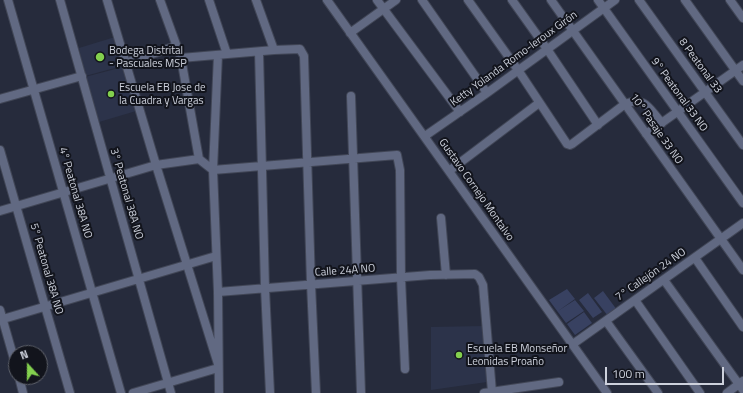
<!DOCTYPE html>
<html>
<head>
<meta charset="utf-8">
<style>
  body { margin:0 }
  #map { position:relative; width:743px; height:393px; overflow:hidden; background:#262b3c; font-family:"Titillium Web",sans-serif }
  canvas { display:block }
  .north { position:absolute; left:8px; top:345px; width:40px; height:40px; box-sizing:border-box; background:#12141c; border:1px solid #5d6069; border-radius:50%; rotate:339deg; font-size:11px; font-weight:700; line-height:16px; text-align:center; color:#cdd1dc }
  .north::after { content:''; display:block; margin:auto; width:14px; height:18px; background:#83d04e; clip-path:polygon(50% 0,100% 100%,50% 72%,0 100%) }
  .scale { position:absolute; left:605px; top:367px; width:119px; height:18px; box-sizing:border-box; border:2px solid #cdd1dc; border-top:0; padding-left:5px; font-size:12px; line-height:14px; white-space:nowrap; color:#cdd1dc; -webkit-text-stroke:3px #12141c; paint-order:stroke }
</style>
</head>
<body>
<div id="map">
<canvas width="743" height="393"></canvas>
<div class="north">N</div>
<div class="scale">100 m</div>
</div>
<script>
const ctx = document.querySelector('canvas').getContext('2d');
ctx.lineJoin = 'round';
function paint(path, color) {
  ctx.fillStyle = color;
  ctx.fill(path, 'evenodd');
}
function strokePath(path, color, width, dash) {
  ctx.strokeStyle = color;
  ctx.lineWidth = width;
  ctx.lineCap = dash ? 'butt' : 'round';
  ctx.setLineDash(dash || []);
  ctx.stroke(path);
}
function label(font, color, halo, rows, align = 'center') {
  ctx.font = font + ' "Titillium Web",sans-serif';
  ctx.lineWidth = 4;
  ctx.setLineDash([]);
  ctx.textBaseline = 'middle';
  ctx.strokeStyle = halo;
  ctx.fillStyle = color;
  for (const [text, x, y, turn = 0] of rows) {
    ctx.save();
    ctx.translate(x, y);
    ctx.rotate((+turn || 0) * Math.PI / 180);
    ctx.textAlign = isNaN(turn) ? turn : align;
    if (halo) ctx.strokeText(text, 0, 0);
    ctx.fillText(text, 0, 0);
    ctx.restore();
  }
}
const built = new Path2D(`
  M115 37 122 66 85 76 79 48Z
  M123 67 136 111 99 122 85 77Z
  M484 326 487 382 431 390V327Z`);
const green = new Path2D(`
  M567 289 575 299 558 311 575 300 584 311 566 323 549 300Z
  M603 291 617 310 608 316 594 298Z
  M588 293 602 312 593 318 579 300Z
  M584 312 592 323 575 335 567 324Z`);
const street = new Path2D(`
  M8 0 121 393
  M60 0 171 393
  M107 0 156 165 218 364
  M160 0 181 58 199 159 213 170
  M209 0 227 54
  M327 0 607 393
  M377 0 460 112
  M422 0 487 93
  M468 0 518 70 567 144 570 145 572 144 625 104C646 96 649 109 662 123
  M512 0 547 49 598 125
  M551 0 743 270
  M598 0 743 203
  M639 0 743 145
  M685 0 743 81
  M730 0 743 18
  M350 33 396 0
  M274 50 300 49 304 56 311 284 316 393
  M259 52 265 288 270 393
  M218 55 213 170 218 292 219 393
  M181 58 274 50 256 0
  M125 63 176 46
  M351 96 361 393
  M0 99 82 76
  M646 134 743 65
  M425 136 487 93 615 0
  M0 150 70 393
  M213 170 397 155 400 170 401 278 405 369
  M449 171 539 103
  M0 211 156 165 199 159
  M441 218 446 275
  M695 258 743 327
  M664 280 743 390
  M218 292 430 275 475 274 479 277 483 285 492 392
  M635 300 700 393
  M0 310 16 366
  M0 320 216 256
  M606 321 658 393
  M573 344 743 223
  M19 377 23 393
  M133 393 218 368
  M484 393 559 382
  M727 393 743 381`);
const markers = [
  [100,57,5,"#83d04e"],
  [111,94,4,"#83d04e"],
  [459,355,4,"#83d04e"]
];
const poiNames = [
  ["Bodega Distrital",109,51],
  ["- Pascuales MSP",109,64],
  ["Escuela EB Jose de",119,88],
  ["la Cuadra y Vargas",119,101],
  ["Escuela EB Monseñor",467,349],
  ["Leonidas Proaño",467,362]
];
const streetNames = [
  ["Ketty Yolanda Romo-leroux Girón",514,59,-36],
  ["8 Peatonal 33",700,66,54],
  ["9° Peatonal 33 NO",679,95,54],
  ["10° Pasaje 33 NO",656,129,55],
  ["Gustavo Cornejo Montalvo",476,190,55],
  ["4° Peatonal 38A NO",75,193,74],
  ["3° Peatonal 38A NO",126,194,74],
  ["5° Peatonal 38A NO",46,269,74],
  ["Calle 24A NO",345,271,-4],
  ["7° Callejón 24 NO",651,275,-35]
];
paint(built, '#2c334a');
paint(green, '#384161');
strokePath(street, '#414656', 10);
strokePath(street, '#616982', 8);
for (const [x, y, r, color] of markers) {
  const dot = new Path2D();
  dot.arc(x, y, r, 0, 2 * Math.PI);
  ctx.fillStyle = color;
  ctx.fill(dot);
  strokePath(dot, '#12141c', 1.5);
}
label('11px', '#cdd1dc', '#12141c', poiNames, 'left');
label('11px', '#cdd1dc', '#12141c', streetNames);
</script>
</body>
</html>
